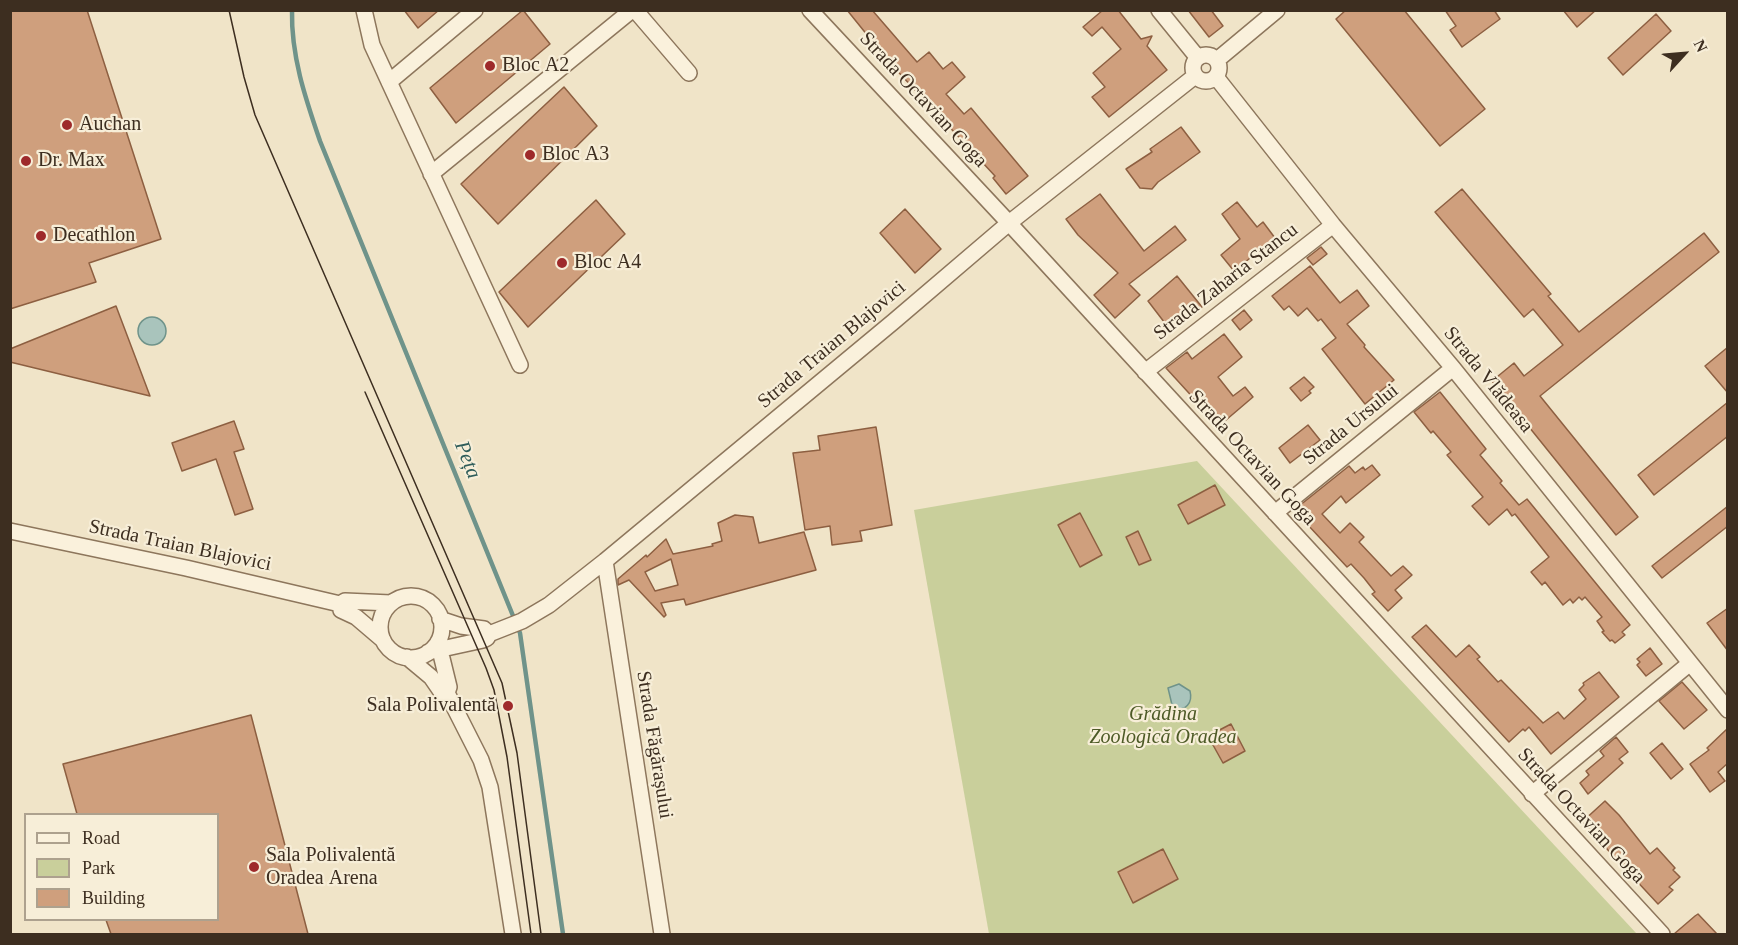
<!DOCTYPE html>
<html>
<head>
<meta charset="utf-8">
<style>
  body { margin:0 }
  #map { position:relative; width:1738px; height:945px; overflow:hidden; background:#f0e4c8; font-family:"Times New Roman",serif }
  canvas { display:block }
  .frame { position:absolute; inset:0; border:12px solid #3d2e20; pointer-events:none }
  .legend { position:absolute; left:24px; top:813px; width:195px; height:108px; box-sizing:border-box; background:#f7eed8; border:2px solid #ada18e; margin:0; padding:8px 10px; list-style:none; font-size:18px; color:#3d2e20 }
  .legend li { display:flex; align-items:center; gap:12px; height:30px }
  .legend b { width:30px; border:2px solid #ada18e }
  .north { position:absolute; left:1654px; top:24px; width:60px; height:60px; -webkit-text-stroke:4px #f7eed8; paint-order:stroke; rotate:64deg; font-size:16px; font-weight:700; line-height:24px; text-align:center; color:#3d2e20 }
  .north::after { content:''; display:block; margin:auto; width:21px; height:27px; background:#3d2e20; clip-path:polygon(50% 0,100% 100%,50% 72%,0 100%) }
</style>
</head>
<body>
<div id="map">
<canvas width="1738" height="945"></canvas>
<div class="frame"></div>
<ul class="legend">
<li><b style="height:8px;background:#faf1dc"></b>Road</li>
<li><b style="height:16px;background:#c9cf9b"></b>Park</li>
<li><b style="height:16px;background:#cf9f7d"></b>Building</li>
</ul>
<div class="north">N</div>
</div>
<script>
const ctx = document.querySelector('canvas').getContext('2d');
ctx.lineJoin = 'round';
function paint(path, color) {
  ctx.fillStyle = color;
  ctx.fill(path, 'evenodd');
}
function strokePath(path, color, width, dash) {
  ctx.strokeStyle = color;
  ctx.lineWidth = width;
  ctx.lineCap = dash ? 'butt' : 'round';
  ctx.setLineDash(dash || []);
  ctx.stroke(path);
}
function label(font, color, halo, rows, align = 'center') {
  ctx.font = font + ' "Times New Roman",serif';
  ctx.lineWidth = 4.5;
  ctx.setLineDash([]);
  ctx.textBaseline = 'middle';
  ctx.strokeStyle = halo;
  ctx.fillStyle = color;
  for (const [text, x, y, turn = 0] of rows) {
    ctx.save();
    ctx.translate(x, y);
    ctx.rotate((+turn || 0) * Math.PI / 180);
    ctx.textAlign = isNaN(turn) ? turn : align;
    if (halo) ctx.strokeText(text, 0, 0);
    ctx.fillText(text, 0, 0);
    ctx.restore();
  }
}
const green = new Path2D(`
  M1197 461 1637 934H989L914 510Z`);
const water = new Path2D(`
  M138 331a14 14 0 1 1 28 0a14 14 0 1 1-28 0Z
  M1179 684 1190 691C1193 703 1186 711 1173 709L1168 688Z`);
const stream = new Path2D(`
  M292 10C291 56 305 97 320 141L520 633 563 934`);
const building = new Path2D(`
  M10 10H87L161 239 89 263 96 282 10 309Z
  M404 10H439L418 28Z
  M523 10 550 44 456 123 430 88Z
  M847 10H872L917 62 929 52 943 69 952 62 965 77 946 94 964 114 971 108 1028 176 1006 194 993 178 995 176 889 62Z
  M1103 10H1118L1141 39 1152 36 1147 46 1167 70 1109 117 1092 97 1105 87 1093 73 1121 49 1102 27 1092 36 1083 27Z
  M1188 10H1211L1223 26 1209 37Z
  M1346 10H1404L1485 109 1440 146 1336 19Z
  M1445 10H1494L1500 19 1462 47 1450 30 1456 26Z
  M1563 10H1596L1577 27Z
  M1656 14 1671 31 1623 75 1608 58Z
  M564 87 597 126 498 224 461 184Z
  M1181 127 1200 152 1158 182 1152 189 1140 188 1126 169 1152 152 1150 149Z
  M1462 189 1551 294 1548 296 1579 332 1704 233 1719 252 1540 396 1638 517 1616 535 1492 381 1514 363 1524 376 1563 345 1533 309 1524 317 1435 212Z
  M1100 194 1144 251 1175 226 1186 240 1129 284 1140 295 1115 318 1094 295 1118 273 1078 235 1066 219Z
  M596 200 625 234 528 327 499 292Z
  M1237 202 1257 227 1263 222 1275 238 1234 271 1221 255 1240 239 1222 214Z
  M905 209 941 249 915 273 880 233Z
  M1321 247 1327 254 1313 265 1307 258Z
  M1310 266 1340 303 1357 290 1369 306 1347 324 1365 345 1364 347 1394 380 1365 404 1322 349 1336 338 1321 319 1318 321 1307 308 1298 316 1289 306 1284 310 1272 296Z
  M1177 276 1202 307 1171 331 1148 301Z
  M116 306 150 396 10 362V349Z
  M1244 310 1252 320 1240 330 1232 320Z
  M1224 334 1242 357 1218 377 1233 396 1245 387 1253 397 1219 426 1166 368 1187 352 1192 359Z
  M1728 347V393L1705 366Z
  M1304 377 1314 387 1309 391 1311 393 1301 401 1290 388Z
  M1440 392 1486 449 1480 455 1502 481 1500 483 1519 505 1527 499 1630 625 1622 632 1625 635 1615 643 1612 640 1610 641 1602 632 1604 631 1597 621 1602 617 1585 597 1582 600 1579 597 1573 603 1570 599 1563 605 1545 582 1542 585 1531 572 1549 557 1515 514 1512 516 1507 509 1489 525 1472 506 1483 497 1447 455 1451 452 1433 431 1431 433 1414 412Z
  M1728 402V436L1654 495 1638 475Z
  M234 421 244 449 234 452 253 509 235 515 216 459 182 471 172 443Z
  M1308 425 1320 440 1290 463 1279 448Z
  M876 427 892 525 860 531 862 541 832 545 830 526 805 530 793 453 820 450 818 436Z
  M1372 465 1380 475 1346 503 1341 496 1322 514 1340 533 1350 523 1364 537 1359 542 1391 576 1403 566 1412 575 1395 590 1402 598 1388 611 1372 594 1375 592 1364 578 1351 564 1347 567 1294 510 1349 466 1355 473 1363 467 1365 470Z
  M1215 485 1225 505 1188 524 1178 505Z
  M1728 506V526L1662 578 1652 566Z
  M1080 513 1102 555 1080 567 1058 525Z
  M735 515 753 517 759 543 804 532 816 570 686 605 684 599 661 603 666 615 664 617 629 580 618 585V579L646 555 647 557 666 539 673 554 713 546 712 544 722 541 718 523ZM671 559 678 585 655 591 645 572Z
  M1138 531 1151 560 1139 565 1126 537Z
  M1728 608V651L1707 623Z
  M1426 625 1456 657 1469 645 1480 657 1477 659 1498 682 1501 680 1543 723 1558 712 1564 719 1586 699 1579 690 1584 685 1583 683 1599 672 1619 697 1551 754 1529 727 1525 731 1523 729 1509 742 1412 637Z
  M1650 648 1662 664 1646 676 1637 665 1640 662 1637 659Z
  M1682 682 1707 710 1684 729 1659 701Z
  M251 715 308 934H111L106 920H218V814H77L63 764Z
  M1231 724 1245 751 1223 763 1208 736Z
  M1728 728V763L1718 772 1725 781 1710 792 1690 764 1709 750 1707 748Z
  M1616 737 1628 752 1619 759 1623 763 1588 794 1580 783 1589 775 1586 771 1604 756 1600 751Z
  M1662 743 1683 769 1671 779 1650 753Z
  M1605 801 1619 815 1650 854 1657 848 1675 868 1673 870 1680 877 1669 887 1673 890 1658 904 1582 822Z
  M1163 849 1178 879 1133 903 1118 872Z
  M1698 914 1717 934H1674L1695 916Z`);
const minor = new Path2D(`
  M364 10 372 45 520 365
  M635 10 689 73
  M810 10 1009 223 1662 934
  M1159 10 1198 58
  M1193 68a13 13 0 1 1 26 0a13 13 0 1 1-26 0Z
  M1217 60 1277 10
  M1216 77 1333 225 1453 368 1728 710
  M389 82 475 10
  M431 174 632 10
  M1145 372 1333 225
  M1275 513 1453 368
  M10 531 186 568 340 604 345 601 391 603
  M605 561 662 934
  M380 627a31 31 0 1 1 62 0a31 31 0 1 1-62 0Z
  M340 604 341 610 356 617 383 640
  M440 619 461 626 484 629 489 634
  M438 642 449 687 447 693 481 760 490 787 513 934
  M428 652 483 640 487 638 489 634 522 621 549 605 605 561 893 322 1009 223 1195 76
  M407 657 431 677 442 693H447
  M1532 794 1689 664`);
const tram = new Path2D(`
  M229 10 244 77 255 115 502 683 517 753 541 934
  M365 392 486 668 494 690 507 757 531 934`);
const markers = [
  [490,66,6,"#9e2a2b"],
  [67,125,6,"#9e2a2b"],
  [530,155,6,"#9e2a2b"],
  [26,161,6,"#9e2a2b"],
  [41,236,6,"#9e2a2b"],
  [562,263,6,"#9e2a2b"],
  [508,706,6,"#9e2a2b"],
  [254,867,6,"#9e2a2b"]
];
const poiNames = [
  ["Bloc A2",502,66],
  ["Auchan",79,125],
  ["Bloc A3",542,155],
  ["Dr. Max",38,161],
  ["Decathlon",53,236],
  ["Bloc A4",574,263],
  ["Sala Polivalentă",496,706,"right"],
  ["Sala Polivalentă",266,856],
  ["Oradea Arena",266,879]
];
const streetNames = [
  ["Strada Octavian Goga",923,100,47],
  ["Strada Zaharia Stancu",1226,282,-38],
  ["Strada Traian Blajovici",832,345,-40],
  ["Strada Vlădeasa",1488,380,51],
  ["Strada Ursului",1351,425,-39],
  ["Strada Octavian Goga",1252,458,47],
  ["Strada Traian Blajovici",180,546,12],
  ["Strada Făgărașului",654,745,81],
  ["Strada Octavian Goga",1581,816,47]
];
const parkNames = [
  ["Grădina",1163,715],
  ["Zoologică Oradea",1163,738]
];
const waterNames = [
  ["Peța",467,460,68]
];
paint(green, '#c9cf9b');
paint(water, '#a9c4bc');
strokePath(water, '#6f938a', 1.5);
strokePath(stream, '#6f938a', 4.5);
paint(building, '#cf9f7d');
strokePath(building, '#8d5f41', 1.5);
strokePath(minor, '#8d765c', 18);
strokePath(minor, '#faf1dc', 15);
strokePath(tram, '#3d2e20', 1.5);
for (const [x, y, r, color] of markers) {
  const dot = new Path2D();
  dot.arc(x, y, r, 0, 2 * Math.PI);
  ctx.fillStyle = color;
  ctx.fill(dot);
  strokePath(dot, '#f7eed8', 2);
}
label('20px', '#3d2e20', '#f7eed8', poiNames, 'left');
label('20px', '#3d2e20', '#f7eed8', streetNames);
label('italic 20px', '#4d5a26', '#f7eed8', parkNames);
label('italic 21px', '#2f5d5a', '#f7eed8', waterNames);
</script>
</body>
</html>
